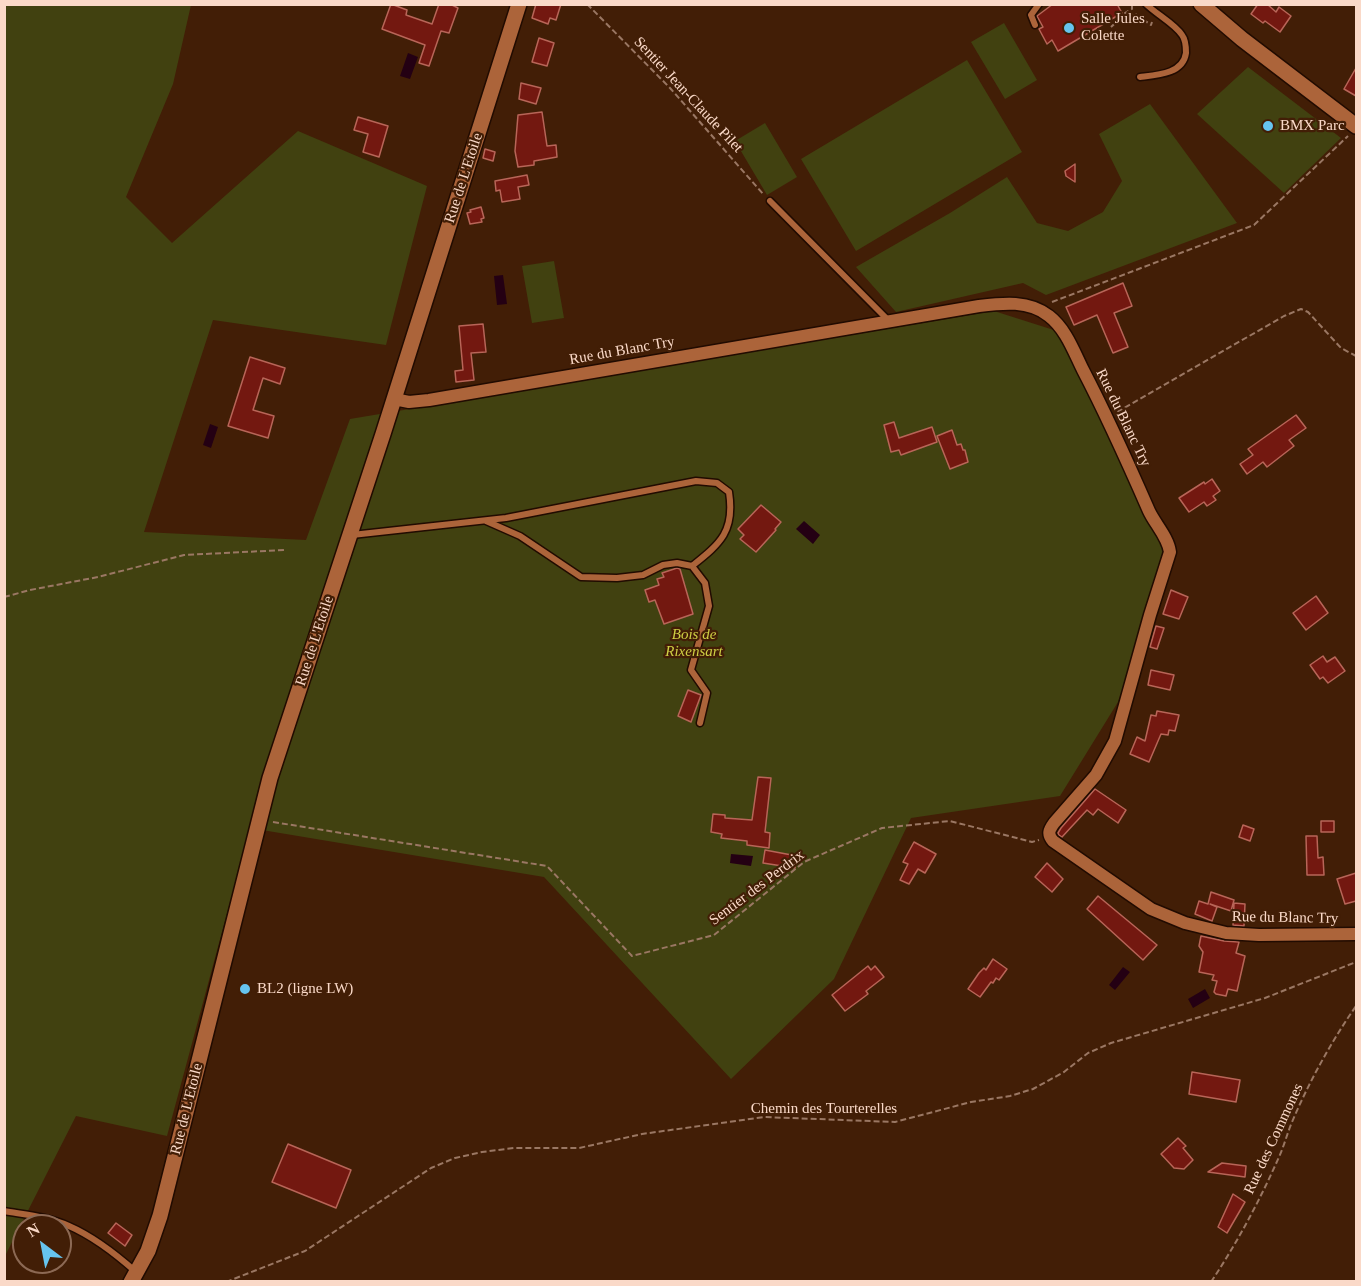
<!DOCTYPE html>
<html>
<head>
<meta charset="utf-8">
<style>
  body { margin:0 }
  #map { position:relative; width:1361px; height:1286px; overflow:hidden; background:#421e06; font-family:"Times New Roman",serif }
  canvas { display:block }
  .frame { position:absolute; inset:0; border:6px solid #fad9c8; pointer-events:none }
  .north { position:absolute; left:12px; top:1214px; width:60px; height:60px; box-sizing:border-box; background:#421e06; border:2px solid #8c6954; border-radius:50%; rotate:328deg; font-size:16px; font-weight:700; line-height:24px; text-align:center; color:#fad9c8 }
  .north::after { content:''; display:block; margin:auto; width:21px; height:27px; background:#66c4ef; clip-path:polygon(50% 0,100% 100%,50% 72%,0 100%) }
</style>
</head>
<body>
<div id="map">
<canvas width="1361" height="1286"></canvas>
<div class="frame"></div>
<div class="north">N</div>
</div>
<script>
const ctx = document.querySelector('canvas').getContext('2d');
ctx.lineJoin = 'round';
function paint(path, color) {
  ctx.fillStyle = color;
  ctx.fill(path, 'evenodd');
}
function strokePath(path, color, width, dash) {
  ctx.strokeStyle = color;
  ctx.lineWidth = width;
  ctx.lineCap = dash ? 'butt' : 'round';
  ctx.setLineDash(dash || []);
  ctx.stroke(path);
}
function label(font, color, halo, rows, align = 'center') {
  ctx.font = font + ' "Times New Roman",serif';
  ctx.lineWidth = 4.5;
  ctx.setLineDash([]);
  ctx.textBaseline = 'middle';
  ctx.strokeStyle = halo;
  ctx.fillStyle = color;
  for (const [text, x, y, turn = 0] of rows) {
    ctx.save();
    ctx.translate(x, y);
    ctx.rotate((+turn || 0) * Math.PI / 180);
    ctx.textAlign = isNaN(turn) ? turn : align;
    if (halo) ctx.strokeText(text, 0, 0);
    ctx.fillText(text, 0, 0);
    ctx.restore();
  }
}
const green = new Path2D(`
  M5 5H191L173 84 126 197 172 243 298 131 427 186 386 345 213 320 144 532 306 540 350 419 994 311 1060 332 1171 560 1118 702 1060 796 911 818 834 979 731 1079 544 877 250 828 167 1136 76 1116 5 1256Z
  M1004 23 1037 80 1005 99 971 42Z
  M967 60 1022 152 856 251 801 159Z
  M1248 67 1341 138 1284 193 1197 114Z
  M1150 104 1237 223 1046 295 1023 283 896 312 856 267 950 213 1007 177 1037 223 1068 231 1103 212 1122 181 1099 134Z
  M765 123 797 177 767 195 735 141Z
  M554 261 564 318 532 323 522 266Z`);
const water = new Path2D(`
  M408 53 418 57 410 79 400 76Z
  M503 275 507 304 497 305 494 276Z
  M210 424 218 427 211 448 203 445Z
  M804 521 820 535 813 544 796 529Z
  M731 854 753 856 751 866 730 863Z
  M1123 967 1130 972 1115 990 1109 985Z
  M1205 989 1210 998 1193 1008 1188 999Z`);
const building = new Path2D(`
  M391 4 407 10 406 15 432 24 439 4H450L458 8 449 33 441 31 429 66 419 63 425 45 382 29Z
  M536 4H561L556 20 550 18 548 24 532 18Z
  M1053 4H1117L1122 13 1058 51 1052 40 1047 44 1039 29 1043 27 1037 16Z
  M1258 4H1267L1276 12 1279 7 1291 16 1280 32 1265 21 1263 23 1251 14Z
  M539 38 554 43 547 66 532 62Z
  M1356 68V96L1344 89Z
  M521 83 541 88 536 104 519 99Z
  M542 112 547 146 556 145 557 157 534 161V165L518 167 515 151 518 115Z
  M358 117 388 126 379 157 363 152 368 134 354 130Z
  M485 149 495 152 493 161 483 158Z
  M1075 164V182L1066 176 1065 171Z
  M527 175 529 185 518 187 520 199 502 202 500 190 496 191 495 181Z
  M481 207 484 218 481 219 482 222 470 224 467 213 471 212 470 210Z
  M1123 283 1132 306 1114 313 1128 347 1113 353 1097 315 1074 325 1066 307Z
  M483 324 486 352 471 353 474 380 456 382 455 371 463 370 459 326Z
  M250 357 285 368 280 384 263 378 253 410 274 416 268 438 228 426Z
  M1296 415 1306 428 1289 440 1294 446 1267 467 1263 462 1247 474 1240 464 1253 455 1248 449Z
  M894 422 899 438 932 427 937 442 901 455 899 450 891 452 884 425Z
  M952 430 957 445 961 444 963 450H965L968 462 950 469 937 436Z
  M1212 479 1220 491 1213 496 1216 500 1207 506 1204 502 1189 512 1179 498 1204 482 1205 484Z
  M761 505 781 522 775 529 776 530 756 552 740 539 744 535 738 529Z
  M677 568 680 569 693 614 664 624 655 600 649 602 645 590 659 585 657 579 664 577 662 573Z
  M1171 590 1188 597 1179 619 1163 614Z
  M1316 596 1328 613 1306 630 1293 613Z
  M1156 626 1164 628 1157 649 1150 647Z
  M1323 656 1327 662 1335 657 1345 671 1328 683 1323 677 1320 679 1310 665Z
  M1151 670 1174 675 1170 690 1148 685Z
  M688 690 701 695 691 722 678 716Z
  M1157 711 1179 715 1175 731 1169 730 1168 735 1161 734 1149 762 1130 754 1137 737 1145 741 1151 715 1156 716Z
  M758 777 771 778 765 832 770 833 769 848 747 845V841L721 838 722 834 711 832 713 814 725 815V818L752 820Z
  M1095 789 1126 810 1118 823 1098 809 1093 815 1087 810 1062 837 1059 835 1058 833 1061 828Z
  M1321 821H1334V832H1321Z
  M1243 825 1254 829 1250 841 1239 837Z
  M1306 836H1317L1318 858 1323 857 1324 875H1307Z
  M914 842 936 854 925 873 918 869 909 884 900 880 908 864 903 862Z
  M765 850 797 856 795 868 763 863Z
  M1047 863 1063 879 1052 892 1035 877Z
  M1356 873V901L1345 904 1337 879Z
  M1211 892 1234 900 1231 911 1210 904 1217 907 1212 921 1195 914 1199 901 1208 904Z
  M1098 896 1157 945 1143 960 1087 909Z
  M1234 903 1245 904 1244 926 1233 925Z
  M1201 936 1224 941 1239 942 1236 953 1245 956 1237 991 1228 989 1226 996 1216 994 1214 992 1217 981 1212 980 1214 975 1199 972 1203 952 1199 946Z
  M993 959 1007 969 999 980 996 978 993 983 991 982 980 997 968 989 979 973 984 968 986 970Z
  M868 966 871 970 875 966 884 977 866 991 868 994 845 1011 832 995Z
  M1192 1072 1240 1080 1236 1102 1189 1094Z
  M1178 1138 1186 1146 1183 1148 1193 1160 1184 1169 1174 1168 1161 1154Z
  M288 1144 351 1170 336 1208 272 1182Z
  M1222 1163 1246 1166 1245 1177 1208 1172Z
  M1233 1194 1245 1202 1227 1233 1218 1227Z
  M116 1223 132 1235 125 1246 108 1233Z`);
const path = new Path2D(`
  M587 4 670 88 764 195
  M1132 4V9L1125 13 1128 17 1134 13 1151 25 1152 22
  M1111 27 1124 15
  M1052 302 1254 225 1348 136
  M1117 412 1284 316 1301 309 1308 312 1341 348 1356 356
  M4 597 30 590 98 577 184 555 284 550
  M273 822 547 866 632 956 714 935 804 862 882 828 950 821 1032 842 1039 840
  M226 1282 305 1251 431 1168 455 1158 482 1152 514 1148H579L642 1134 764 1117 895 1122 971 1102 1010 1096 1033 1089 1064 1072 1088 1053 1111 1043 1265 998 1356 962
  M1211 1282C1237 1243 1260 1200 1279 1157 1284 1146 1287 1134 1292 1122 1309 1082 1331 1042 1356 1006`);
const service = new Path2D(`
  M1035 25 1031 15 1039 4
  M1140 77C1157 75 1183 74 1186 53 1186 47 1186 40 1182 35 1175 24 1156 14 1146 4
  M770 201 888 320
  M486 521 520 536 581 577 617 578 643 575 663 565 677 563 692 566
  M352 535 506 518 696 481 717 483 729 492C735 531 721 543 692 566L705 583 709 606 691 670 707 693 700 723
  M4 1211C27 1215 49 1217 69 1226 92 1236 118 1256 136 1272`);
const minor = new Path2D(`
  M394 399 409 402 429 400 979 306C1003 303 1029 300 1049 316 1066 329 1074 352 1083 370 1107 416 1128 463 1149 511 1155 524 1168 537 1170 552L1150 615 1115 741 1096 775 1054 823C1049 830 1047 834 1053 841L1151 909 1185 923 1226 933 1259 935 1356 934`);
const tertiary = new Path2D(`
  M1201 4 1242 39 1356 126
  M131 1282 148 1251 160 1216 270 778 383 434 519 4`);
const markers = [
  [1069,28,6,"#66c4ef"],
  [1268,126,6,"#66c4ef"],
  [245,989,6,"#66c4ef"]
];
const poiNames = [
  ["Salle Jules",1081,19],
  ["Colette",1081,36],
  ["BMX Parc",1280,126],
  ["BL2 (ligne LW)",257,989]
];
const streetNames = [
  ["Sentier Jean-Claude Pilet",688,95,47],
  ["Rue de L'Etoile",464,178,-72],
  ["Rue du Blanc Try",622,351,-10],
  ["Rue du Blanc Try",1123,418,64],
  ["Rue de L'Etoile",315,641,-72],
  ["Sentier des Perdrix",757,888,-37],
  ["Rue du Blanc Try",1285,918,1],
  ["Rue de L'Etoile",187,1109,-76],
  ["Chemin des Tourterelles",824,1109],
  ["Rue des Commones",1274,1139,-65]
];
const parkNames = [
  ["Bois de",694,635],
  ["Rixensart",694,652]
];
paint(green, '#414110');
paint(water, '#240013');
paint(building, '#731810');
strokePath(building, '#b86558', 1.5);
strokePath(service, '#210b01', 9);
strokePath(minor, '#210b01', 15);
strokePath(tertiary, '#210b01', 18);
strokePath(path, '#9a7763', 2, [6, 3]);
strokePath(service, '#ac643a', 6);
strokePath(minor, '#ac643a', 12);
strokePath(tertiary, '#ac643a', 15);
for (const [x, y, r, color] of markers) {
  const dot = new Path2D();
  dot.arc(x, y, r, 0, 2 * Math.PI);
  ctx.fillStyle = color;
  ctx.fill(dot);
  strokePath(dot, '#421e06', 2);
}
label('15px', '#fad9c8', '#421e06', poiNames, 'left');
label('15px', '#fad9c8', '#421e06', streetNames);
label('italic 15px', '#cecf44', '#421e06', parkNames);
</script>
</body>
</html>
